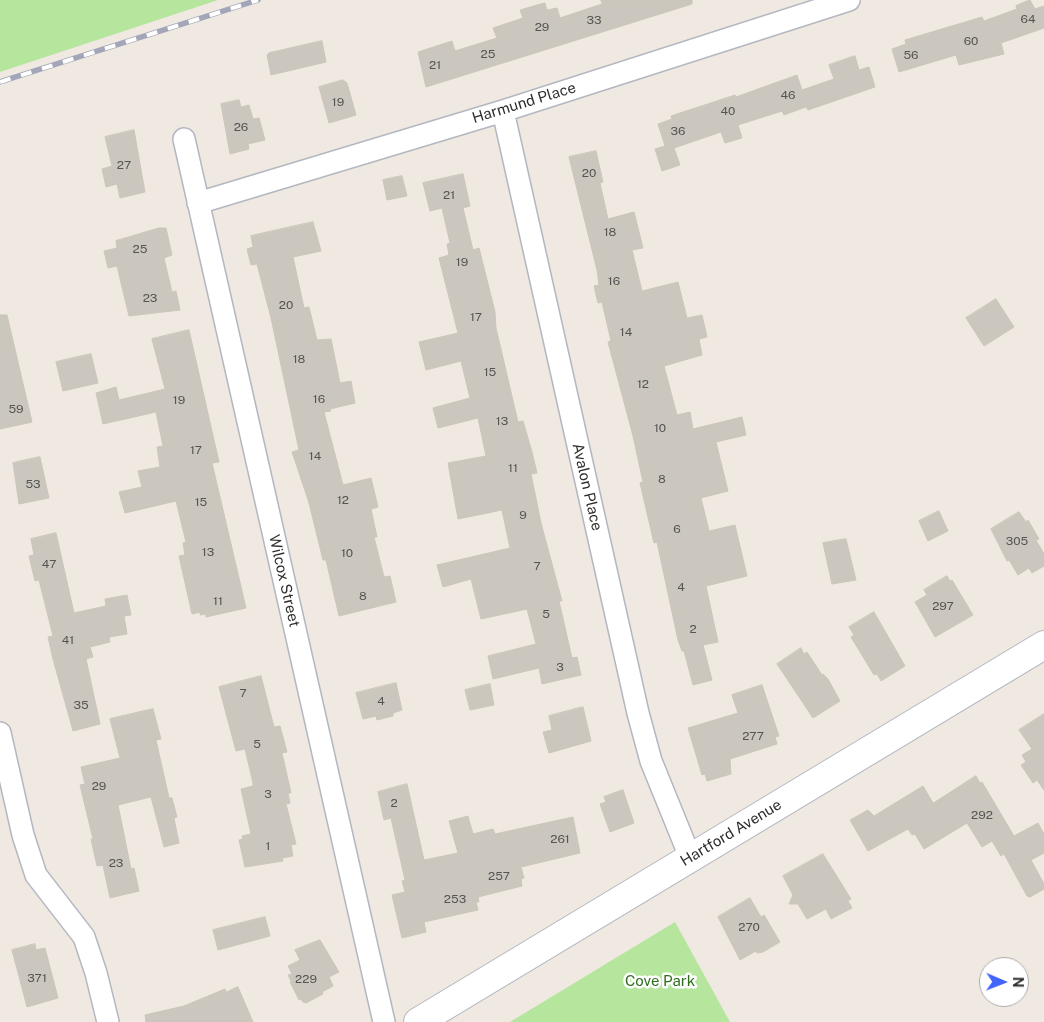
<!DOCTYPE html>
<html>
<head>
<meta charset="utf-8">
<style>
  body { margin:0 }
  #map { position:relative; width:1044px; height:1022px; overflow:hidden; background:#efe9e1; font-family:"Public Sans",sans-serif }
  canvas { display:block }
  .north { position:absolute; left:979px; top:957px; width:50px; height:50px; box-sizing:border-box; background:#fff; border:1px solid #ababab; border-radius:50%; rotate:91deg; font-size:14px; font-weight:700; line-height:20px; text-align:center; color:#2e2e2e }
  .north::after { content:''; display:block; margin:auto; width:18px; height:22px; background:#4264fb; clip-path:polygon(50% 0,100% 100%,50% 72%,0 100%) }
</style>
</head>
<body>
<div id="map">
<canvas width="1044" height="1022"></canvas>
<div class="north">N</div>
</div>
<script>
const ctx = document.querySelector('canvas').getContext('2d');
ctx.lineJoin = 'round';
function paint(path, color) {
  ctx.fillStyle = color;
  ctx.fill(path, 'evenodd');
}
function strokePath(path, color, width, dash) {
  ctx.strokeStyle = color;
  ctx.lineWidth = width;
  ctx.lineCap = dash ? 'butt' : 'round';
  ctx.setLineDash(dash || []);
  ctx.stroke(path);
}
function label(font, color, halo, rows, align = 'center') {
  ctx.font = font + ' "Public Sans",sans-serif';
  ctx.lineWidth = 5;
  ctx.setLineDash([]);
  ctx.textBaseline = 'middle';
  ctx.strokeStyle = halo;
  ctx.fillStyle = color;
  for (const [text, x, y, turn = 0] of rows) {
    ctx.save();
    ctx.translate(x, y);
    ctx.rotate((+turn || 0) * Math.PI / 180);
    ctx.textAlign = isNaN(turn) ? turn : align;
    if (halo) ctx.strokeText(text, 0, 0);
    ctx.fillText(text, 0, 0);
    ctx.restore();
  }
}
const green = new Path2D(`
  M0 0H218L0 72Z
  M675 922 730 1022H510Z`);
const building = new Path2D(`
  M601 0H692V4L426 87 418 52 452 41 455 51 497 38 493 28 523 18 520 10 537 5 545 3 547 10 557 8 560 18 602 4Z
  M1030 0 1035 9 1044 6V28L1001 43 1004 54 959 65 956 55 899 72 892 49 906 44 905 40 982 17 984 21 1017 9 1016 6Z
  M322 41 326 62 271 75 267 55 269 53Z
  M855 56 859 70 869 67 875 87 808 110 806 107 784 115 782 111 738 125 742 138 725 143 721 132 674 148 680 165 662 171 655 149 665 146 658 124 672 119 671 116 735 95 736 97 797 75 802 90 834 79 829 65Z
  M343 80 347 83 356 115 329 123 319 87Z
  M239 100 241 107 249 105 253 119 259 118 265 140 248 144 249 149 230 154 221 104Z
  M134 130 145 192 120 198 117 184 106 187 102 169 112 166 105 137Z
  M596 151 603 182 600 183 608 219 634 212 643 248 632 250 642 291 678 282 687 318 702 315 707 337 699 339 702 355 664 366 677 415 690 412 693 429 742 417 746 435 716 442 728 491 701 498 709 531 735 525 747 576 706 586 718 642 703 645 712 680 693 685 684 651H682L678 640 657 542 654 543 640 483 643 482 633 436 608 342 611 341 602 302 598 303 594 286 599 285 597 270 569 157Z
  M463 174 470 206 463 208 473 250 479 248 495 312 496 328 518 422 523 421 532 452 537 473 531 474 541 523 562 601H559L572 658 577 657 581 675 542 684 539 668 493 679 488 656 536 644 527 609 481 619 471 579 443 587 437 565 510 548 502 510 458 519 448 463 486 456 478 418 438 428 433 408 470 398 461 361 426 370 419 342 458 333 439 258 449 255 447 244 450 243 442 208 430 211 423 183Z
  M402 176 407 196 387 200 383 180Z
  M313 222 321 251 293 257 304 308 309 307 317 340 331 339 340 383 351 381 355 403 330 409 331 411 324 412 343 485 371 478 378 507 371 509 377 537H374L384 577 390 576 396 602 339 616 326 560H323L309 503 292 452 299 450 271 318 257 264 251 265 247 249 253 247 251 236Z
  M159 228H166L172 255 164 258 172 292 176 291 180 310 129 316 117 266 108 268 104 251 117 248 116 241Z
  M996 299 1014 327 984 346 966 318Z
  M0 315H7L32 422 0 429Z
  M189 330 219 462 212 463 246 608 206 617V614L200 615V612L192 614 179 556 185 555 183 543 186 542 176 501 125 513 119 492 142 487 138 471 160 467 157 447 163 446 156 412 103 424 96 393 116 387 119 400 165 389 152 339Z
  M91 354 98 383 63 391 56 362Z
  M40 457 49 498 19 504 13 463Z
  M939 511 948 531 928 541 919 521Z
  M1019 512 1026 522 1028 520 1039 539 1036 540 1044 554V566L1032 573 1029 568 1018 575 1009 560 1007 561 991 529Z
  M56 533 74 613 106 606 105 599 127 595 131 615 124 616 127 634 109 637 110 642 90 647 93 657 86 659 100 724 73 731 53 659 48 637 53 636 39 580 35 581 29 556 34 555 31 539Z
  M846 539 856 580 832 584 823 543Z
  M947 576 950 581 952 580 973 615 935 637 915 602 927 595 924 590Z
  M874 612 905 666 881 681 877 674 874 675 851 637 854 635 849 627Z
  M801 648 804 654 807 652 822 675 823 674 828 679 840 701 813 718 777 664Z
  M261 676 274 727 280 726 287 752 282 753 291 793H288L290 803 286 804 296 844 291 845 293 856 282 858 283 861 245 867 239 840 243 839 242 836 251 834 241 789 253 786V783L245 749 236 751 219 687Z
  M396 683 402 710 393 713V716L377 720 376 716 363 719 356 693Z
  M490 684 494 705 470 710 465 690Z
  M762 685 779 736 775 737 777 744 730 759 731 774 707 781 705 774 702 775 688 728 738 713 732 695Z
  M583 707 591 741 549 753 543 732 552 730 549 716Z
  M153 709 161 739 156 740 169 798H172L177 817 174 818 179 843 164 847 151 797 118 805 131 869 134 868 139 891 110 898 103 865 97 866 91 839H93L80 785 85 784 81 767 120 758 110 719Z
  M1044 714V790L1037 780 1033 783 1021 765 1026 762 1022 755 1032 749 1019 730Z
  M976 776 980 783 982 782 1014 836 1038 823 1044 834V853L1031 860 1044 884V889L1030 897 1027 896 1004 854 1001 856 992 841 982 847 967 823 924 849 915 834 912 835 908 829 868 851 850 820 868 810 874 816 923 786 933 803Z
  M407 784 424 860 458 853 449 821 468 816 473 834 493 829 495 834 573 817 580 853 521 867 524 878 521 879 522 886 478 897 479 902H476L478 910 424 922 426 932 402 938 392 895 405 892 402 881 405 880 391 818 384 820 378 792Z
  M623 790 634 823 610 832 600 804 606 802 604 797Z
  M823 854 851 899 848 901 852 908 831 919 826 909 807 919 798 904H789L793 895 783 876Z
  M750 898 761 917 764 915 780 942 763 952 757 953 756 951 740 960 718 917Z
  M265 917 270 936 218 950 213 930Z
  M320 940 339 972 329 977 333 986 322 992 323 994 306 1003 303 1002 301 999 299 1000 290 982 291 981 288 975 292 974 288 966 300 960 295 950Z
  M35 944 36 950 45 948 58 998 27 1007 12 950Z
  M238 987 253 1022H146L145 1015 184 1006 225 989 226 992Z`);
const street = new Path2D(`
  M503 111 638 713 651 761 690 857
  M184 139 384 1022
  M198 203 503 111 849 0
  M0 733 23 835 36 875 84 937 96 973 108 1022`);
const secondary = new Path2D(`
  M418 1022 1044 645`);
const rail = new Path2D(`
  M0 82 258 0`);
const numberNames = [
  ["64",1028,19],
  ["33",594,20],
  ["29",542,27],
  ["60",971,41],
  ["25",488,54],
  ["56",911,55],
  ["21",435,65],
  ["46",788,95],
  ["19",338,102],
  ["40",728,111],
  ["26",241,127],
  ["36",678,131],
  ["27",124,165],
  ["20",589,173],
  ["21",449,195],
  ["18",610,232],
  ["25",140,249],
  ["19",462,262],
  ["16",614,281],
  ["23",150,298],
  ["20",286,305],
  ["17",476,317],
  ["14",626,332],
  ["18",299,359],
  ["15",490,372],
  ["12",643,384],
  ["16",319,399],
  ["19",179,400],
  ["59",16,409],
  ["13",502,421],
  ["10",660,428],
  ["17",196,450],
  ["14",315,456],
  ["11",513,468],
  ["8",662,479],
  ["53",33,484],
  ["12",343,500],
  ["15",201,502],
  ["9",523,515],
  ["6",677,529],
  ["305",1017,541],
  ["13",208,552],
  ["10",347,553],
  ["47",49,564],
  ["7",537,566],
  ["4",681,587],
  ["8",363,596],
  ["11",218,601],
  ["297",943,606],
  ["5",546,614],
  ["2",693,629],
  ["41",68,640],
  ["3",560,667],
  ["7",243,693],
  ["4",381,701],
  ["35",81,705],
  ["277",753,736],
  ["5",257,744],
  ["29",99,786],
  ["3",268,794],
  ["2",394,803],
  ["292",982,815],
  ["261",560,839],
  ["1",268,846],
  ["23",116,863],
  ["257",499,876],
  ["253",455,899],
  ["270",749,927],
  ["371",37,978],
  ["229",306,979]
];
const streetNames = [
  ["Harmund Place",524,103,-17],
  ["Avalon Place",587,487,77],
  ["Wilcox Street",284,581,77],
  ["Hartford Avenue",731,833,-31]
];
const parkNames = [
  ["Cove Park",660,981]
];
paint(green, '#b6e59e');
paint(building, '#cbc7bf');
strokePath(building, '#cbc5ba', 1);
strokePath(street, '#b4b7c1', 24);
strokePath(secondary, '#b4b7c1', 30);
strokePath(street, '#fff', 21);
strokePath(secondary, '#fff', 28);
strokePath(rail, '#a3a6b8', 5.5);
strokePath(rail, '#fff', 4, [11]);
label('12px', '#555452', null, numberNames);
label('15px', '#2e2e2e', '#fff', streetNames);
label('15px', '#2c6e1b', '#fff', parkNames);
</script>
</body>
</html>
